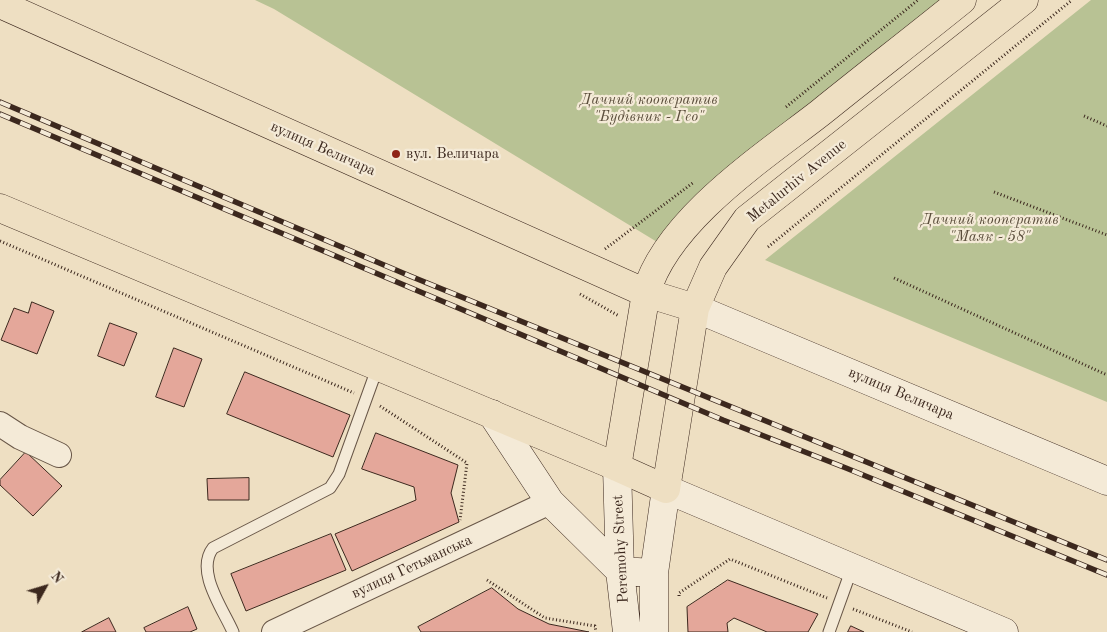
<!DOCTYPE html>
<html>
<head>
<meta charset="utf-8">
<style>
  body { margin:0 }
  #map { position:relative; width:1107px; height:632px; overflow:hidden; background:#eedfc2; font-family:"Old Standard TT",serif }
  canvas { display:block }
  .north { position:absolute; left:20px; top:562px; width:50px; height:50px; -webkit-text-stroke:4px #f4ead7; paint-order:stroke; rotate:51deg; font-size:14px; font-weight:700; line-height:20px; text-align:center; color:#3c281e }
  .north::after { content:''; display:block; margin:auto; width:18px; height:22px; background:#3c281e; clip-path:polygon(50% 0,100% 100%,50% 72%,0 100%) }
</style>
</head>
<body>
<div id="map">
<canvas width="1107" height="632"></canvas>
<div class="north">N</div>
</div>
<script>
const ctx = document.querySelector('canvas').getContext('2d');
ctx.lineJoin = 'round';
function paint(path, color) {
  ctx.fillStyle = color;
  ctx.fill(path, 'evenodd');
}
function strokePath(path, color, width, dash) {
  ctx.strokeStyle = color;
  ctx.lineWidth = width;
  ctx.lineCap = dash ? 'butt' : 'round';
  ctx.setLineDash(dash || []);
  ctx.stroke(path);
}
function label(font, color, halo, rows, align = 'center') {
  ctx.font = font + ' "Old Standard TT",serif';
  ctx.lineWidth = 4.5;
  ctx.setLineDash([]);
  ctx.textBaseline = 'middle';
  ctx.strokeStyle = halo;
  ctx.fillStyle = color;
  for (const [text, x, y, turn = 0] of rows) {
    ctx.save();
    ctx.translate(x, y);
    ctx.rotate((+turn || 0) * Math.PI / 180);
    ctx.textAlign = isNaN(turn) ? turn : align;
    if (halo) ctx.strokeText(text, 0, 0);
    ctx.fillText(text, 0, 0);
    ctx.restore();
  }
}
const green = new Path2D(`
  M255 0H962L667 248 274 9Z
  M1091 0H1107V402L765 260Z`);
const building = new Path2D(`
  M32 302 54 311 37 354 1 340 14 308 28 313Z
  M110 323 137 333 124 366 98 356Z
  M174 348 202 359 184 407 156 397Z
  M245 372 350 415 333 457 227 414Z
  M376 433 458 465 451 493 459 522 352 571 335 534 416 500 414 487 362 469Z
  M26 452 62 486 33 516 0 485V480Z
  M249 478V500H208L207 479Z
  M331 534 346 570 246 611 231 574Z
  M728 580 818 614 808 632H767L734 618 727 623 728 632H688L687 607Z
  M492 588 518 609 549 624 589 632H421L418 627Z
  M188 607 197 629 190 632H146L144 628Z
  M109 618 116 632H82Z
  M851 626 864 632H848Z`);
const path = new Path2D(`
  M786 107 918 0
  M1084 116 1107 126
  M994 192 1107 235
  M0 241 354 393
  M768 247 1072 0
  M605 249 694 182
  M894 278 1107 375
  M580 294 619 316
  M380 406 467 463 460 520
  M487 580 545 618 595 626 596 632
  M679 596V593L730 559 827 598
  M853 609 912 632`);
const lane = new Path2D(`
  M233 632C223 609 195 571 213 548L330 488 339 474 378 366
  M829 632 852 568`);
const street = new Path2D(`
  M0 424 20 437 59 455
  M274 632 550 502`);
const secondary = new Path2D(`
  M695 308 1107 481
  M492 414 550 502 620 571 654 573
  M617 467 620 571 627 632
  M654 632V573L666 489 1004 632`);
const primary = new Path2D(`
  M0 4 646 293 695 308
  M0 208 608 463 666 489 695 308 713 267 747 219 1024 0
  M617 467 646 293C667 220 762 158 820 113 867 75 915 38 962 0`);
const rail = new Path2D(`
  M0 102 410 276 1107 560
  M0 114 723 420 846 468 1107 575`);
const markers = [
  [396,154,5,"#8f2418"]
];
const parkNames = [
  ["Дачний кооператив",649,100],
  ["\"Будівник - Гео\"",649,117],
  ["Дачний кооператив",990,220],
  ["\"Маяк - 58\"",990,237]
];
const streetNames = [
  ["вулиця Величара",323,149,24],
  ["Metalurhiv Avenue",797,181,-39],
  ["вулиця Величара",901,394,23],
  ["Peremohy Street",621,549,-93],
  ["вулиця Гетьманська",412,567,-25]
];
const poiNames = [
  ["вул. Величара",406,154]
];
paint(green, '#b8c294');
paint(building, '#e4a79a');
strokePath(building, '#3c281e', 1);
strokePath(lane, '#685647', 13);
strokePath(street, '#685647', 26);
strokePath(secondary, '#3c281e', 29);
strokePath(primary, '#3c281e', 29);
strokePath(path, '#3c281e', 3, [1, 2.5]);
strokePath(lane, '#f4ead7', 11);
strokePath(street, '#f4ead7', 24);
strokePath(secondary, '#f4ead7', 28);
strokePath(primary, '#eedfc2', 28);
strokePath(rail, '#3c281e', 5.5);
strokePath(rail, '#f4ead7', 4, [11]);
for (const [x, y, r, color] of markers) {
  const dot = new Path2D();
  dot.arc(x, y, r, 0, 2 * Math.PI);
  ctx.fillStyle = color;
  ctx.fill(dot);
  strokePath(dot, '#f4ead7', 2);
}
label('italic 15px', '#5b4e3c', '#f4ead7', parkNames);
label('15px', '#3c281e', '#f4ead7', streetNames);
label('15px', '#3c281e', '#f4ead7', poiNames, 'left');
</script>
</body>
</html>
